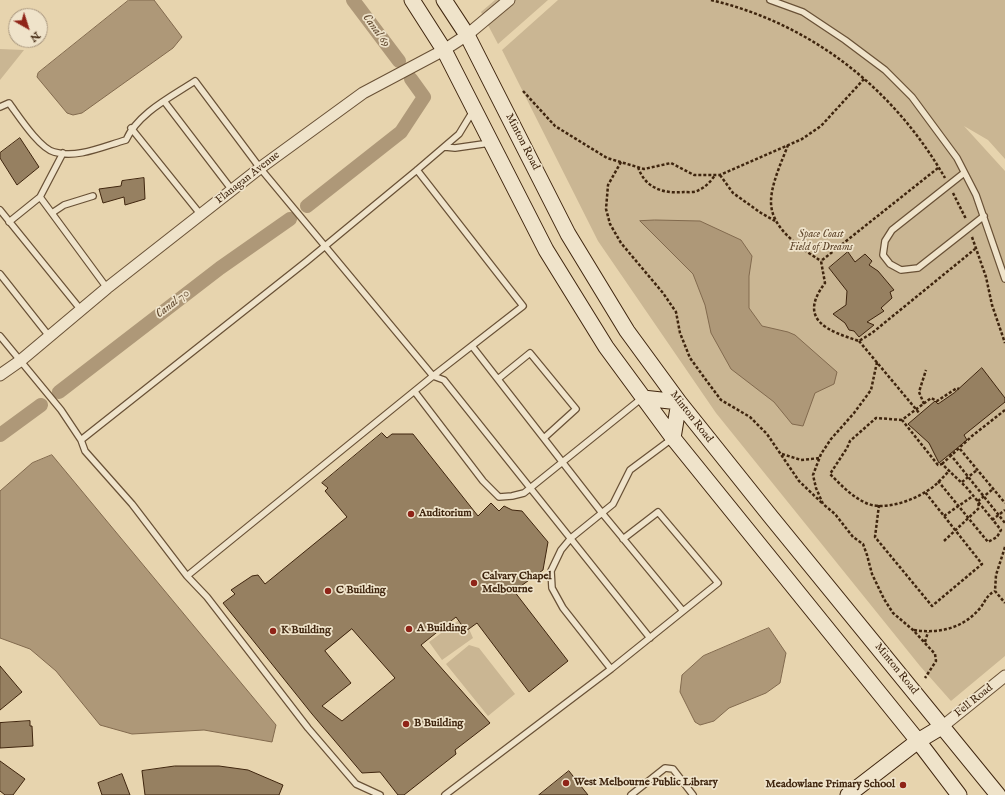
<!DOCTYPE html>
<html>
<head>
<meta charset="utf-8">
<style>
  body { margin:0 }
  #map { position:relative; width:1005px; height:795px; overflow:hidden; background:#e7d4ae; font-family:"IM FELL English",serif }
  canvas { display:block }
  .north { position:absolute; left:8px; top:8px; width:40px; height:40px; box-sizing:border-box; background:#efe3ca; border:1px solid #a9977f; border-radius:50%; rotate:141deg; font-size:11px; font-weight:700; line-height:16px; text-align:center; color:#3f250e }
  .north::after { content:''; display:block; margin:auto; width:14px; height:18px; background:#8f2418; clip-path:polygon(50% 0,100% 100%,50% 72%,0 100%) }
</style>
</head>
<body>
<div id="map">
<canvas width="1005" height="795"></canvas>
<div class="north">N</div>
</div>
<script>
const ctx = document.querySelector('canvas').getContext('2d');
ctx.lineJoin = 'round';
function paint(path, color) {
  ctx.fillStyle = color;
  ctx.fill(path, 'evenodd');
}
function strokePath(path, color, width, dash) {
  ctx.strokeStyle = color;
  ctx.lineWidth = width;
  ctx.lineCap = dash ? 'butt' : 'round';
  ctx.setLineDash(dash || []);
  ctx.stroke(path);
}
function label(font, color, halo, rows, align = 'center') {
  ctx.font = font + ' "IM FELL English",serif';
  ctx.lineWidth = 3.5;
  ctx.setLineDash([]);
  ctx.textBaseline = 'middle';
  ctx.strokeStyle = halo;
  ctx.fillStyle = color;
  for (const [text, x, y, turn = 0] of rows) {
    ctx.save();
    ctx.translate(x, y);
    ctx.rotate((+turn || 0) * Math.PI / 180);
    ctx.textAlign = isNaN(turn) ? turn : align;
    if (halo) ctx.strokeText(text, 0, 0);
    ctx.fillText(text, 0, 0);
    ctx.restore();
  }
}
const green = new Path2D(`
  M495 0H548L498 44 481 12Z
  M558 0H1005V159L988 140 964 126 1005 171V656L951 701 920 666 716 413 598 241 502 50Z
  M0 49 24 50 0 80Z
  M459 620 466 631 469 629 473 638 442 660 429 642Z
  M469 645 479 648 515 694 488 716 446 664Z`);
const water = new Path2D(`
  M129 0H154L182 37 173 48 82 113 73 115 67 113 37 77 38 73Z
  M655 220 700 221 741 240 752 256 749 276V308L762 326 788 332 795 335 837 372 834 384 815 393 803 426 792 424 774 402 731 369 711 333 705 305 693 274 640 221Z
  M52 455 276 725 272 742 204 730 132 734 100 725 56 671 30 649 0 638V491L32 463Z
  M769 628 786 653 780 683 766 693 729 708 714 721 700 725 695 722 680 692 682 675 703 656Z`);
const canal = new Path2D(`
  M353 0 399 61
  M307 206 401 132 424 97 411 79
  M59 392 220 268 290 219
  M0 435 41 405`);
const building = new Path2D(`
  M20 138 39 167 17 185 0 158V153Z
  M144 178 145 199 125 205 124 197 103 203 99 189 121 186 122 181Z
  M848 252 855 262 865 254 872 261 869 265 878 271 894 290 890 292 892 298 881 308 884 311 867 322 874 325 859 337 854 331 849 330 845 323 833 314 846 305 847 291 829 268Z
  M982 368 1005 398V402L964 435 967 440 939 463 929 443 908 424 935 401 938 404 954 393Z
  M382 433 387 438 392 434H413L478 516 491 503 499 511 504 506 512 510 522 511 548 542 543 570 514 591 568 661 529 692 477 623 466 631 456 617 421 645 490 723 455 750 456 754 404 795H398L380 772 362 773 312 714 223 603 235 594 231 590 252 576 258 575 265 584 347 517 325 491 328 488 322 483ZM352 629 395 678 342 721 322 706 351 683 325 651Z
  M0 666 22 692 0 710Z
  M30 721V726H32L33 746 0 748V723Z
  M0 761 25 779 13 795H5L0 791Z
  M175 766H219L248 770 283 785 279 795H145L142 771Z
  M569 771 588 795H539Z
  M122 774 130 795H102L98 783Z`);
const path = new Path2D(`
  M711 0C812 24 894 89 945 178
  M523 91 555 126 607 158 644 169 671 163 694 175H720L802 139 821 126 864 79
  M788 145C782 161 771 184 771 202 771 229 801 248 821 261
  M621 162 608 185 606 209 610 224 621 243 663 293 676 312 680 333 690 358 709 384 721 400 750 417 767 434 799 481 823 504
  M638 167C645 188 663 194 684 192 688 192 695 193 699 190 706 187 711 181 715 175
  M938 168 821 261 825 283C797 320 828 331 859 341L872 333 975 249
  M720 175 733 193 761 213 775 221
  M953 193 966 219
  M972 237 986 277 992 305 1005 343
  M859 341 920 414
  M877 362 871 390 854 413 831 439 821 454 813 475 816 488 823 504 835 514 853 537 863 544 867 555 872 574 884 599 893 613 913 630 935 654 936 661 925 678
  M924 404 919 392 926 370
  M902 420 876 418 850 441 847 448 830 474C841 485 851 496 866 503 883 511 912 501 927 491 936 486 943 477 950 470
  M960 449 1005 503
  M782 454 801 460 820 458
  M950 454 1005 523
  M942 464 972 436 1005 410
  M938 481 988 542 997 537 1001 530 967 488 942 464 938 465 902 420 931 398 937 401 957 388 959 389
  M962 482 977 470
  M879 505 875 537 932 606 982 564 925 492
  M944 516 973 496
  M992 520 1005 510
  M944 541 979 508 978 501 993 489
  M1005 547 996 575 995 591 1005 603
  M914 630C940 634 964 628 981 607 986 600 987 595 995 591
  M925 642 928 632`);
const lane = new Path2D(`
  M770 0 803 12 845 40 885 70 912 97 957 158 976 195 1005 279
  M164 101 232 190
  M0 107 9 103C18 115 39 148 54 152 77 159 104 146 126 140 138 113 171 97 195 81L260 168 433 376 444 380 650 638
  M131 128 201 215
  M445 147 455 148 490 143
  M964 173 892 230 885 241 883 255 890 264 901 270 918 268 984 216
  M40 197 63 153
  M0 210 81 310
  M52 213 64 205 93 196
  M9 222 40 197 107 288
  M0 274 49 336
  M0 336 61 410 81 440 85 451 132 504 187 576 207 597 308 728 356 784 380 795
  M472 346 602 513 683 611
  M498 379 530 353 576 409 544 438
  M415 392 483 481 499 497 512 496 524 493 642 398
  M81 440 307 261 417 170 459 134 473 111
  M187 576 433 376 523 306 417 170
  M611 669 563 608 552 588 551 571 561 550 571 538 613 504 630 470 673 438
  M445 795 611 669 718 583 658 512 623 539
  M631 795 665 768 673 769 693 795`);
const street = new Path2D(`
  M0 375 20 361 107 288 260 168 363 93 444 50 467 35 509 0
  M943 726 1005 676`);
const secondary = new Path2D(`
  M412 0 444 50 546 250 606 347 673 438 918 741 959 795
  M444 0 467 35 568 234 627 331 679 402 771 517 998 795
  M643 398 679 402
  M673 438 679 402
  M848 795 918 741 943 726`);
const markers = [
  [411,514,4,"#8f2418"],
  [474,583,4,"#8f2418"],
  [328,591,4,"#8f2418"],
  [409,629,4,"#8f2418"],
  [273,631,4,"#8f2418"],
  [406,724,4,"#8f2418"],
  [566,783,4,"#8f2418"],
  [903,785,4,"#8f2418"]
];
const streetNames = [
  ["Minton Road",522,142,63],
  ["Flanagan Avenue",248,178,-38],
  ["Minton Road",691,417,52],
  ["Minton Road",896,669,51],
  ["Fell Road",974,701,-39]
];
const parkNames = [
  ["Space Coast",821,235],
  ["Field of Dreams",821,248]
];
const poiNames = [
  ["Auditorium",419,514],
  ["Calvary Chapel",482,577],
  ["Melbourne",482,590],
  ["C Building",336,591],
  ["A Building",417,629],
  ["K Building",281,631],
  ["B Building",414,724],
  ["West Melbourne Public Library",574,783],
  ["Meadowlane Primary School",895,785,"right"]
];
const waterNames = [
  ["Canal 69",376,31,54],
  ["Canal 70",173,304,-38]
];
paint(green, '#cab693');
paint(water, '#ae9878');
strokePath(water, '#826a4e', 1);
strokePath(canal, '#ae9878', 14);
paint(building, '#968061');
strokePath(building, '#3f250e', 1);
strokePath(lane, '#695136', 8);
strokePath(street, '#695136', 13);
strokePath(secondary, '#3f250e', 17);
strokePath(path, '#3f250e', 2.5, [3, 2]);
strokePath(lane, '#efe3ca', 5.5);
strokePath(street, '#efe3ca', 11);
strokePath(secondary, '#efe3ca', 15);
for (const [x, y, r, color] of markers) {
  const dot = new Path2D();
  dot.arc(x, y, r, 0, 2 * Math.PI);
  ctx.fillStyle = color;
  ctx.fill(dot);
  strokePath(dot, '#efe3ca', 1.5);
}
label('11px', '#3f250e', '#efe3ca', streetNames);
label('italic 11px', '#62492f', '#efe3ca', parkNames);
label('bold 11px', '#3f250e', '#efe3ca', poiNames, 'left');
label('italic 12px', '#60482e', '#efe3ca', waterNames);
</script>
</body>
</html>
